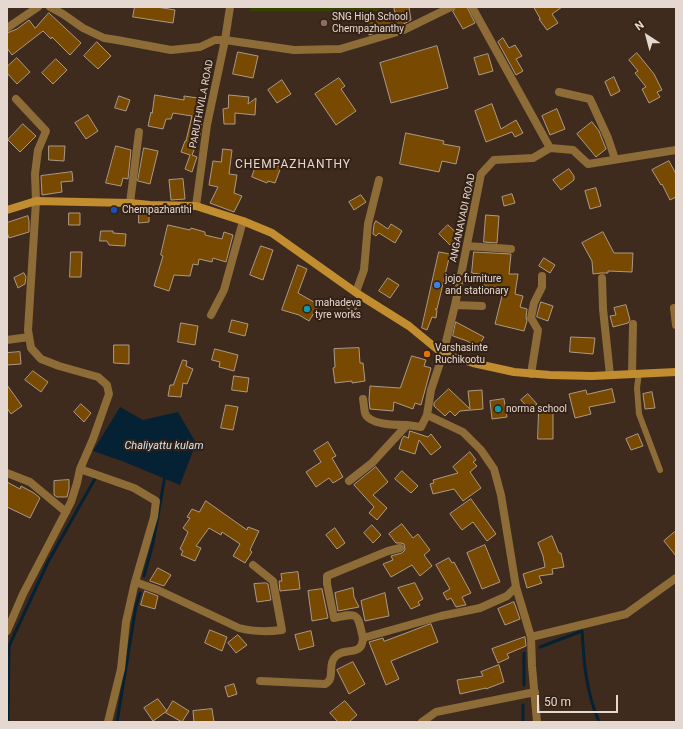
<!DOCTYPE html>
<html>
<head>
<meta charset="utf-8">
<style>
  body { margin:0 }
  #map { position:relative; width:683px; height:729px; overflow:hidden; background:#3e2b1e; font-family:Roboto,sans-serif }
  canvas { display:block }
  .frame { position:absolute; inset:0; border:8px solid #e5d8d0; pointer-events:none }
  .north { position:absolute; left:627px; top:16px; width:40px; height:40px; -webkit-text-stroke:3px #332115; paint-order:stroke; rotate:324deg; font-size:11px; font-weight:700; line-height:16px; text-align:center; color:#e5d8d0 }
  .north::after { content:''; display:block; margin:auto; width:14px; height:18px; background:#e5d8d0; clip-path:polygon(50% 0,100% 100%,50% 72%,0 100%) }
  .scale { position:absolute; left:537px; top:695px; width:81px; height:18px; box-sizing:border-box; border:2px solid #e5d8d0; border-top:0; padding-left:5px; font-size:12px; line-height:14px; white-space:nowrap; color:#e5d8d0; -webkit-text-stroke:3px #332115; paint-order:stroke }
</style>
</head>
<body>
<div id="map">
<canvas width="683" height="729"></canvas>
<div class="frame"></div>
<div class="north">N</div>
<div class="scale">50 m</div>
</div>
<script>
const ctx = document.querySelector('canvas').getContext('2d');
ctx.lineJoin = 'round';
function paint(path, color) {
  ctx.fillStyle = color;
  ctx.fill(path, 'evenodd');
}
function strokePath(path, color, width, dash) {
  ctx.strokeStyle = color;
  ctx.lineWidth = width;
  ctx.lineCap = dash ? 'butt' : 'round';
  ctx.setLineDash(dash || []);
  ctx.stroke(path);
}
function label(font, color, halo, rows, align = 'center') {
  ctx.font = font + ' Roboto,sans-serif';
  ctx.lineWidth = 4;
  ctx.setLineDash([]);
  ctx.textBaseline = 'middle';
  ctx.strokeStyle = halo;
  ctx.fillStyle = color;
  for (const [text, x, y, turn = 0] of rows) {
    ctx.save();
    ctx.translate(x, y);
    ctx.rotate((+turn || 0) * Math.PI / 180);
    ctx.textAlign = isNaN(turn) ? turn : align;
    if (halo) ctx.strokeText(text, 0, 0);
    ctx.fillText(text, 0, 0);
    ctx.restore();
  }
}
const green = new Path2D(`
  M251 7H379L380 11H250Z`);
const water = new Path2D(`
  M120 407 143 420 178 412 196 443 180 485 122 461 93 451Z`);
const stream = new Path2D(`
  M144 576 153 543 165 476
  M540 647 582 631C584 664 586 691 599 722
  M524 685V653
  M523 705V722
  M8 722 9 646 48 562 97 475
  M117 722 136 606 140 593`);
const building = new Path2D(`
  M135 7H157L175 10 173 23 133 17Z
  M394 7H409L411 20 402 25 369 35 367 22 395 14Z
  M456 7H467L475 23 463 29 453 12Z
  M534 7H562L552 14 558 23 547 30 539 19H540Z
  M49 13 81 43 70 55 52 37 51 39 43 31 12 55 7 48V33L17 29 29 20 35 28Z
  M503 38 509 48 515 45 522 56 516 59 523 71 516 75 498 42Z
  M97 42 111 56 98 69 84 56Z
  M437 46 448 88 391 103 380 63Z
  M238 52 258 56 253 78 233 74Z
  M637 53 654 74 662 90 657 92 660 97 649 103 642 89 646 87 635 73 638 71 629 60Z
  M488 54 493 71 479 75 474 58Z
  M17 58 30 72 17 84 7 73V67Z
  M56 59 67 70 53 84 42 73Z
  M614 77 620 91 611 96 605 82Z
  M339 78 345 86 341 89 356 111 336 125 315 94Z
  M282 80 291 94 277 103 268 90Z
  M155 95 184 100V96L205 99 200 135 192 155 197 157 192 172 185 169 190 155 181 152 185 141H186L192 116 173 113 171 119H166L163 129 148 126 151 112 152 113Z
  M229 95 249 97 248 104 256 98 255 115 235 113V124H224L223 109 228 108Z
  M119 96 130 100 126 111 115 108Z
  M492 104 501 129 516 120 523 133 515 137 512 132 486 142 475 111Z
  M557 109 565 129 550 135 542 116Z
  M88 115 98 131 86 139 75 123Z
  M592 122 599 131 606 149 596 157 577 134Z
  M23 124 36 136 20 152 8 140Z
  M406 133 444 141 443 144 460 147 456 164 442 161 439 172 400 164Z
  M49 146H65L64 161 49 160Z
  M116 146 131 150 128 179 123 178 121 186 106 183Z
  M144 148 158 151 150 184 138 181Z
  M223 149 232 150 229 174 237 175 234 193 242 196 234 212 210 203 218 187 209 185 213 161 221 162Z
  M259 158 281 167 275 183 268 181 267 183 252 177Z
  M669 161 676 174V197L670 200 662 184 661 185 652 170Z
  M569 169 574 176V180L561 190 553 180Z
  M72 172 73 181 61 182 62 192 42 195 41 176Z
  M183 179 185 199 171 200 169 180Z
  M596 188 601 206 590 209 585 191Z
  M512 194 515 203 504 206 502 197Z
  M361 195 366 202 354 210 349 202Z
  M69 213H80V225H69Z
  M139 213H149V222L139 223Z
  M486 215 499 216 497 243 484 242Z
  M28 216 29 221V232L9 238 7 232V223Z
  M376 221 388 229 391 224 402 231 395 243 379 233 376 236 373 234 374 225Z
  M168 225 190 230 191 228 205 232V235L222 239 224 232 233 235 226 262 213 258 212 262 199 259 198 265 193 264 190 276 174 275 169 291 154 286 163 256 161 255Z
  M448 225 459 235 450 245 439 234Z
  M101 231H113V233L126 234 125 246 109 245 107 241H100Z
  M603 232 614 253H633L632 272 608 271V273H601L593 274 592 261 582 243Z
  M261 246 273 250 263 280 250 275Z
  M71 252H82L81 277H70Z
  M439 252 450 254 437 309H435L437 310 436 318 432 317 427 330 422 328Z
  M474 252 511 254 509 274H518L515 294 523 296 520 307 527 309 526 317 527 321 524 331 495 324 504 288 484 286 485 275 472 273Z
  M544 258 555 265 550 273 539 266Z
  M298 265 307 269 298 293 319 305 309 321 299 315 282 310Z
  M24 273 26 277 25 284 18 288 14 278Z
  M388 278 399 285 390 298 379 291Z
  M348 299 358 306 354 312 344 306Z
  M541 302 553 306 548 321 537 317Z
  M626 305 630 320 628 323 613 327 610 316 616 315 614 308Z
  M232 320 248 324 245 336 229 332Z
  M456 322 484 337 478 347 467 341 453 336Z
  M181 323 198 326 195 345 178 342Z
  M571 337 595 338 593 354 570 352Z
  M114 345H129V364L114 363Z
  M359 348 360 363H363L365 381 352 383V381L335 383 333 368 335 367 334 349Z
  M215 349 238 355 234 371 219 367 220 362 212 360Z
  M20 352 21 364 7 365V353Z
  M412 356 426 360 424 366 431 368 421 405 415 403 413 409 394 402 393 411 370 409 369 399 370 386 400 388Z
  M183 360 187 361 186 366 193 369 187 384 183 383 181 397 168 396 170 385H173Z
  M33 371 48 382 41 392 25 380Z
  M234 376 249 378 247 392 232 390Z
  M7 385 22 406 11 414 7 408Z
  M449 389 470 409 468 391 482 390 483 409 460 411 455 416 450 411 445 416 434 406V403Z
  M612 389 615 402 589 407 591 414 575 418 569 394 586 390 587 394Z
  M652 392 655 408 645 409 643 394Z
  M528 394 537 404 530 410 521 400Z
  M504 399 507 417 492 419 490 401Z
  M81 404 91 413 84 422 74 412Z
  M226 405 238 407 233 430 221 428Z
  M539 406 545 413H553V439H538Z
  M410 431 428 437 431 434 441 447 431 455 419 440 415 454 399 449 402 439 404 436 408 438Z
  M638 434 643 446 631 450 626 439Z
  M328 442 336 456 332 458 343 477 333 483 329 478 316 487 306 472 321 462 314 451Z
  M470 452 476 460 473 462 477 466 470 472 481 488 463 501 454 489 433 494 430 484 434 483 433 480 458 473 453 467Z
  M376 467 388 482 373 495 387 508 377 520 369 513 374 507 354 485Z
  M402 471 418 486 411 493 395 479Z
  M69 480V489L67 497H57L54 495V481Z
  M7 482 20 489 21 486 34 493 40 498 30 518 7 507Z
  M471 499 496 534 487 541 473 522 462 530 450 514Z
  M206 501 247 530 248 527 259 531 250 550 252 552 245 563 233 556 240 544 222 532 221 535 209 528 196 546 201 548 195 561 181 555 183 551 180 549 188 532 183 528 190 518 187 517 192 509 199 512Z
  M402 524 413 538 418 534 430 550 424 555 432 566 420 576 412 565 391 577 383 564 393 560 391 556 402 553 405 550 404 544 401 543H396L389 534Z
  M372 525 381 535 373 543 364 533Z
  M335 528 345 543 337 549 326 535Z
  M676 531V556L664 541Z
  M552 536 559 553H561L564 567 552 569 553 574 539 576 542 583 527 588 523 574 545 567 543 556 538 543Z
  M485 545 500 582 482 589 467 553Z
  M449 558 452 563 454 562 471 593 462 597 466 605H465L456 607 451 598 447 600 443 593 450 589 436 565Z
  M158 568 171 575 164 586 150 581Z
  M298 572 300 589 280 591 279 581H282L281 574Z
  M266 583 268 584 271 600 257 602 254 584Z
  M415 583 423 599 418 602 420 605 411 609 398 588Z
  M353 588 354 597 359 607 338 611 335 593Z
  M322 589 328 618 312 621 308 591Z
  M145 591 158 596 155 609 141 605Z
  M385 593 389 616 365 621 361 601Z
  M514 602 520 619 505 625 498 609Z
  M431 624 438 642 391 661 399 679 386 685 369 642 383 638 384 641Z
  M210 630 227 637 222 651 205 643Z
  M311 631 314 646 299 650 295 635Z
  M238 635 247 645 236 653 228 643Z
  M525 637 526 646 507 654 509 658 498 663 492 649Z
  M353 662 365 684 349 694 337 670Z
  M499 665 504 682 486 689V688L460 694 457 680 483 676 481 672Z
  M234 684 237 694 228 697 225 687Z
  M158 699 167 711 153 721 144 708Z
  M173 701 189 711 182 722 166 713Z
  M345 701 357 715 349 722H338L330 713Z
  M212 709 214 722H194L193 711Z`);
const service = new Path2D(`
  M639 373 637 388 639 414 660 470`);
const minor = new Path2D(`
  M50 7 63 14 83 28 104 38 117 40 171 50 200 47 215 40H225L294 50 340 49 404 30 451 7
  M472 7 550 148
  M7 28 38 7
  M559 92 590 99 608 138 615 159
  M130 203 139 132
  M196 206 207 125 225 40 230 7
  M467 246 511 249
  M602 278 603 309 610 375
  M356 292 364 270 368 224 379 180
  M455 305 482 306
  M674 308 676 325
  M211 315 224 290 243 221
  M7 340 29 337
  M531 374 538 330 531 318 534 303 542 287V276
  M632 374 633 324
  M363 399C364 404 364 409 365 413 369 425 396 425 407 425
  M80 469 134 488 156 501 154 517 135 582
  M7 473 30 482 66 512
  M349 481 372 463 407 425 421 427 427 415
  M400 548 388 551 327 576V584L334 618C360 612 357 614 363 638L441 616 480 608 507 596 516 587 501 495 494 469 481 450 463 432 427 415 431 390 443 354 455 305 481 174 494 160 533 158 550 148 573 150 588 164 676 150
  M516 587 531 637 532 666 537 722
  M7 631 23 594 71 502 77 483 80 469 93 439 109 394 107 385 98 377 59 366 41 359 31 348 28 330 36 201 35 174 38 150 46 131 16 99
  M531 637 626 614 676 578
  M260 681 325 684C336 679 327 665 335 657 344 646 362 658 363 638
  M108 722 121 669 126 622 135 582 158 590 239 628C254 632 267 632 282 630L273 581 253 565
  M422 722 436 712 535 692`);
const secondary = new Path2D(`
  M7 210 36 201 130 203 150 205 196 206 243 221 272 233 358 294 409 326 443 354 473 363 514 372 550 375 592 376 676 372`);
const markers = [
  [324,23,4,"#8d6e63"],
  [114,210,4,"#1a4fb4"],
  [437,285,4,"#3f7fe0"],
  [307,309,4,"#0f9aa8"],
  [427,354,4,"#e8710a"],
  [498,409,4,"#0f9aa8"]
];
const poiNames = [
  ["SNG High School",332,17],
  ["Chempazhanthy",332,29],
  ["Chempazhanthi",122,210],
  ["jojo furniture",445,279],
  ["and stationary",445,291],
  ["mahadeva",315,303],
  ["tyre works",315,315],
  ["Varshasinte",435,348],
  ["Ruchikootu",435,360],
  ["norma school",506,409]
];
const streetNames = [
  ["PARUTHIVILA ROAD",202,104,-79],
  ["ANGANAVADI ROAD",463,218,-78]
];
const waterNames = [
  ["Chaliyattu kulam",164,446]
];
const quarterNames = [
  ["CHEMPAZHANTHY",293,165]
];
paint(green, '#384200');
paint(water, '#052134');
strokePath(stream, '#052134', 3);
paint(building, '#784a01');
strokePath(building, '#ac9986', 1);
strokePath(service, '#8d6c37', 6);
strokePath(minor, '#8d6c37', 8);
strokePath(secondary, '#c18d2f', 8);
for (const [x, y, r, color] of markers) {
  const dot = new Path2D();
  dot.arc(x, y, r, 0, 2 * Math.PI);
  ctx.fillStyle = color;
  ctx.fill(dot);
  strokePath(dot, '#332115', 1.5);
}
label('10px', '#e5d8d0', '#332115', poiNames, 'left');
label('10px', '#e5d8d0', '#332115', streetNames);
label('italic 11px', '#cfe3f3', '#332115', waterNames);
ctx.letterSpacing = '1px';
label('12px', '#e5d8d0', '#332115', quarterNames);
ctx.letterSpacing = '0px';
</script>
</body>
</html>
